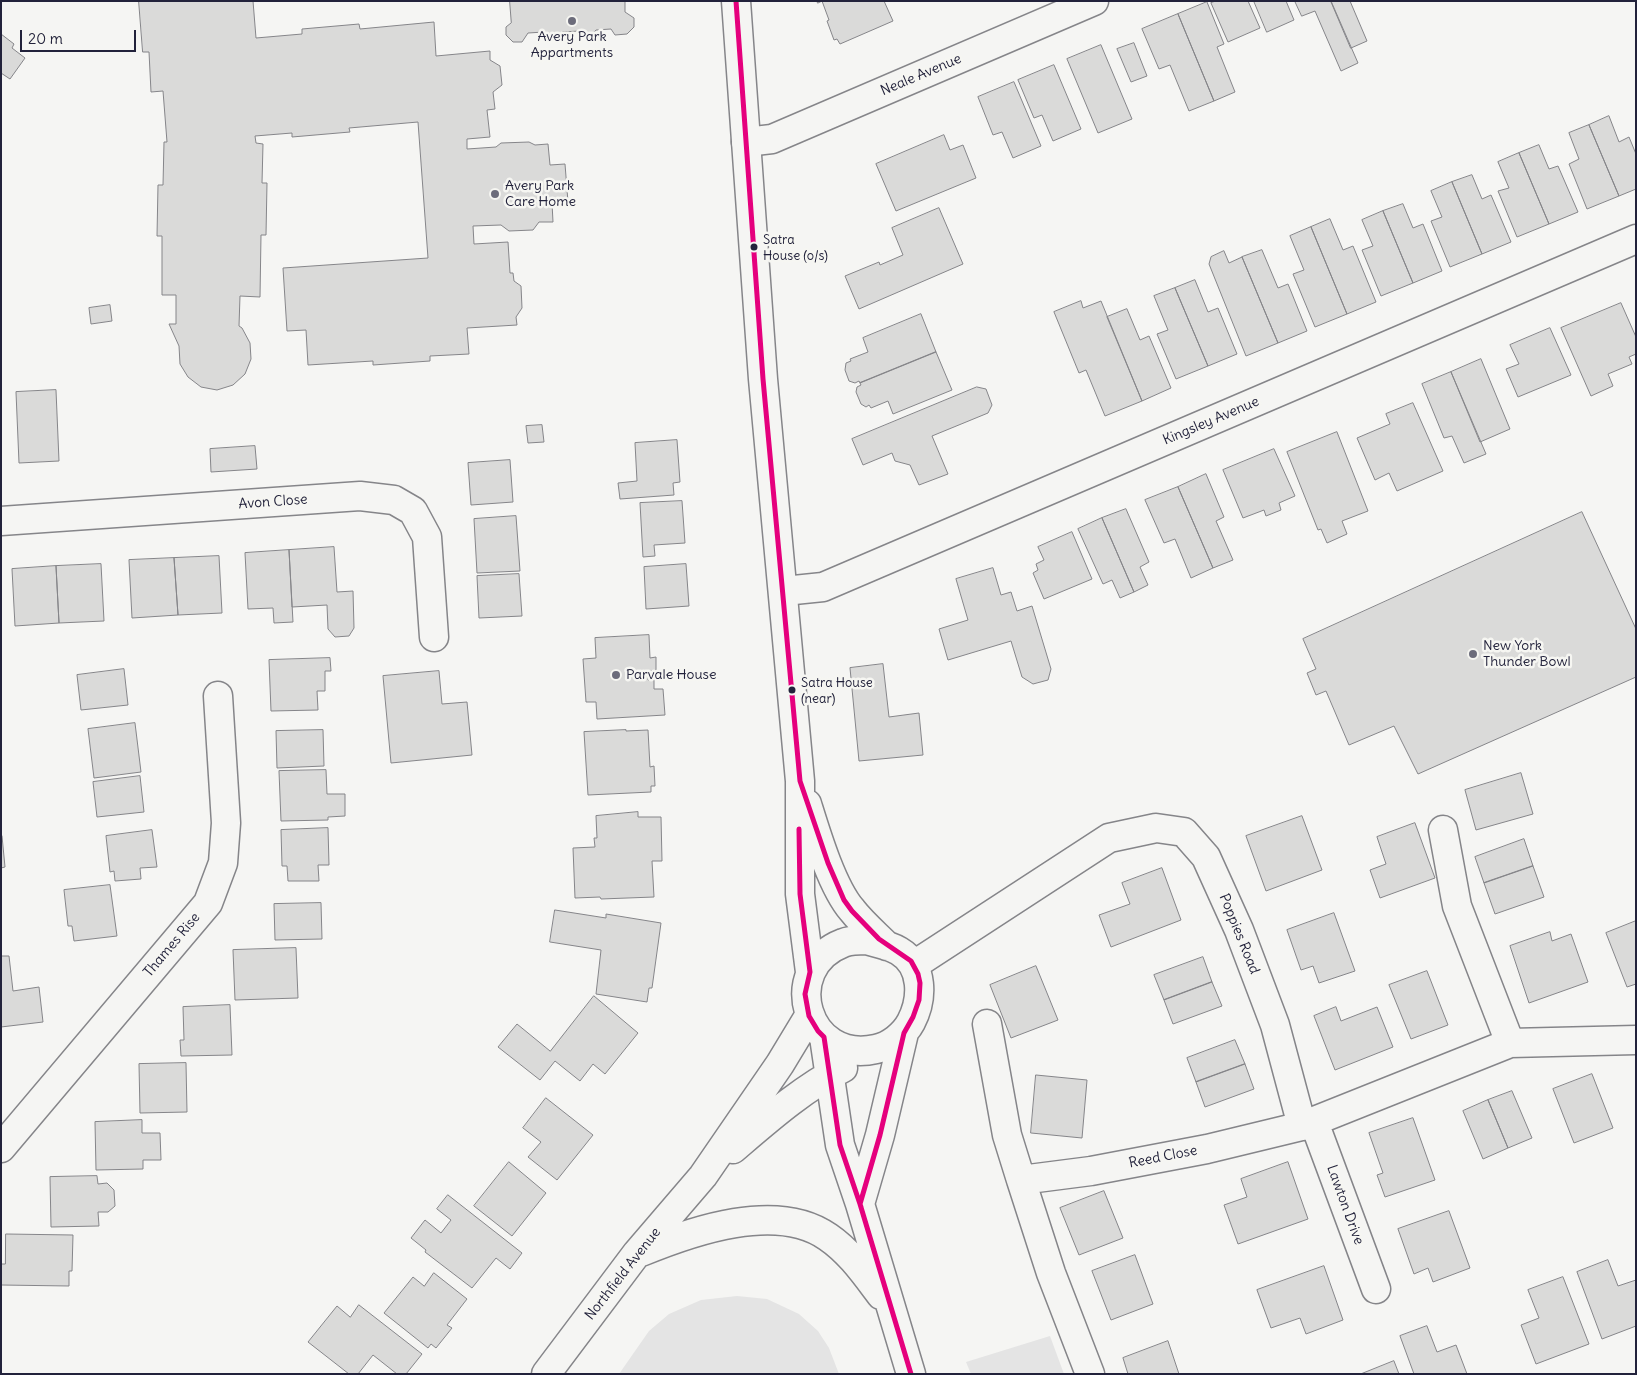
<!DOCTYPE html>
<html>
<head>
<meta charset="utf-8">
<style>
  body { margin:0 }
  #map { position:relative; width:1637px; height:1375px; overflow:hidden; background:#f5f5f3; font-family:Delius,sans-serif }
  canvas { display:block }
  .frame { position:absolute; inset:0; border:2px solid #22223b; pointer-events:none }
  .scale { position:absolute; left:20px; top:30px; width:116px; height:22px; box-sizing:border-box; border:2px solid #22223b; border-top:0; padding-left:6px; font-size:15px; line-height:18px; white-space:nowrap; color:#22223b; -webkit-text-stroke:4px #f6f6f2; paint-order:stroke }
</style>
</head>
<body>
<div id="map">
<canvas width="1637" height="1375"></canvas>
<div class="frame"></div>
<div class="scale">20 m</div>
</div>
<script>
const ctx = document.querySelector('canvas').getContext('2d');
ctx.lineJoin = 'round';
function paint(path, color) {
  ctx.fillStyle = color;
  ctx.fill(path, 'evenodd');
}
function strokePath(path, color, width, dash) {
  ctx.strokeStyle = color;
  ctx.lineWidth = width;
  ctx.lineCap = dash ? 'butt' : 'round';
  ctx.setLineDash(dash || []);
  ctx.stroke(path);
}
function label(font, color, halo, rows, align = 'center') {
  ctx.font = font + ' Delius,sans-serif';
  ctx.lineWidth = 5;
  ctx.setLineDash([]);
  ctx.textBaseline = 'middle';
  ctx.strokeStyle = halo;
  ctx.fillStyle = color;
  for (const [text, x, y, turn = 0] of rows) {
    ctx.save();
    ctx.translate(x, y);
    ctx.rotate((+turn || 0) * Math.PI / 180);
    ctx.textAlign = isNaN(turn) ? turn : align;
    if (halo) ctx.strokeText(text, 0, 0);
    ctx.fillText(text, 0, 0);
    ctx.restore();
  }
}
const green = new Path2D(`
  M737 1296 767 1299 799 1314 818 1331 829 1348 839 1374H619L649 1331 669 1314 701 1300Z
  M1050 1336 1064 1374H971L966 1362Z`);
const building = new Path2D(`
  M139 1H253L256 38 302 34V29L359 24 360 29 434 22 436 56 490 51V60L500 66 502 85 493 92 495 109 487 110 490 137 467 139V149L496 147 501 143 529 142 535 145 548 144 550 165 565 164 568 202 552 203 553 222H539L533 230 509 231 501 225 473 226 474 244 508 242 510 273H513L514 281 521 286 522 308 516 317 517 325 467 328 469 354 430 356V361L373 365V361L308 365 306 330 287 331 283 268 428 258 418 122 349 128 350 132 292 137V133L255 136 256 143 263 144 262 183H267L266 235H261L260 297 240 296 239 326 242 328 250 343 251 359 245 374 233 385 217 390 201 387 188 377 180 364 179 346 169 324H176V295H162V236H157L158 185H163L164 142H167L163 91 151 92 149 52H143Z
  M510 1H625V12L634 18V27L627 34 615 35 611 29 596 30 592 35 582 36 579 31 562 32 560 38 548 39 544 32 528 33 522 42H513L506 35V27L511 23Z
  M817 1H884L893 21 840 44 837 39 834 40 827 21 829 20 822 1 818 3Z
  M1216 1H1248L1260 28 1228 42 1211 3Z
  M1254 1H1286L1294 20 1267 32Z
  M1295 1H1331L1358 63 1341 71 1315 11 1302 16Z
  M1331 1H1350L1367 41 1351 48Z
  M1207 2 1224 44 1217 47 1235 92 1214 101 1178 14Z
  M1178 14 1214 101 1189 111 1170 65 1159 69 1142 29Z
  M1 34 14 44 12 48 25 58 10 79 1 73Z
  M1134 43 1147 76 1131 82 1117 49Z
  M1101 45 1132 119 1098 133 1067 59Z
  M1054 65 1081 129 1053 141 1042 115 1034 118 1018 80Z
  M1014 82 1041 146 1013 158 1002 132 993 135 978 97Z
  M1609 116 1619 142 1629 137 1636 154V189L1619 196 1589 125Z
  M1589 125 1619 196 1587 209 1569 164 1579 159 1569 133Z
  M944 135 950 150 963 145 976 178 896 211 876 164Z
  M1539 145 1549 169 1558 166 1578 212 1549 224 1519 153Z
  M1519 153 1549 224 1517 237 1498 191 1509 188 1498 162Z
  M1472 175 1482 199 1491 195 1511 242 1482 254 1452 182Z
  M1452 182 1482 254 1450 267 1431 221 1442 217 1431 191Z
  M1403 204 1413 228 1423 224 1442 271 1413 283 1383 211Z
  M939 208 963 264 859 309 845 276 879 262 880 265 903 255 892 228Z
  M1383 211 1413 283 1381 296 1362 250 1373 246 1362 220Z
  M1330 219 1343 250 1353 246 1376 302 1347 314 1311 227Z
  M1311 227 1347 314 1315 327 1293 274 1304 270 1290 236Z
  M1262 250 1278 288 1288 284 1307 331 1278 343 1242 257Z
  M1224 251 1229 263 1242 257 1278 343 1246 356 1209 264 1211 257Z
  M1195 280 1208 312 1218 308 1237 354 1208 366 1175 288Z
  M1175 288 1208 366 1176 379 1157 334 1168 330 1154 296Z
  M1081 301 1083 308 1101 301 1142 401 1105 416 1086 370 1079 373 1054 312Z
  M1621 303 1636 337V354L1629 357 1632 364 1608 374 1613 386 1591 396 1561 328Z
  M110 305 112 321 91 324 89 308Z
  M1127 309 1140 340 1149 336 1171 388 1142 401 1107 317Z
  M921 314 936 352 860 383 859 381 855 383 849 381 845 370 846 363 851 361 850 359 868 352 863 338Z
  M1550 328 1571 375 1518 397 1506 369 1519 364 1510 345Z
  M936 352 952 390 893 414 888 401 871 408 869 405 866 407 861 404 856 392 857 387 861 385 860 383Z
  M1481 359 1510 429 1480 442 1451 372Z
  M1451 372 1486 454 1464 463 1452 436 1444 438 1422 384Z
  M977 387 986 389 992 405 988 413 932 436 948 474 919 485 910 465 895 461 892 453 863 465 852 439Z
  M56 390 59 461 19 463 16 392Z
  M1413 403 1443 471 1397 491 1389 473 1375 480 1357 438 1390 424 1386 414Z
  M542 425 544 442 528 443 526 426Z
  M1337 432 1368 511 1342 521 1347 534 1327 543 1321 529 1318 530 1287 452Z
  M677 440 680 482 673 483 674 495 620 499 618 483 637 481 635 443Z
  M255 446 257 469 211 472 210 449Z
  M1274 449 1295 496 1279 503 1281 510 1266 516 1264 510 1243 518 1223 470Z
  M510 460 513 502 471 505 468 463Z
  M1206 474 1224 517 1216 521 1233 560 1213 568 1178 487Z
  M1178 487 1213 568 1191 578 1175 539 1164 543 1145 500Z
  M682 501 685 543 654 545 655 556 643 557 640 503Z
  M1126 509 1149 562 1140 567 1148 585 1134 592 1102 518Z
  M1582 512 1636 629V677L1418 774 1394 726 1349 745 1326 691 1316 695 1307 673 1316 669 1303 639Z
  M516 516 520 571 477 573 474 519Z
  M1102 518 1134 592 1120 598 1112 580 1103 584 1078 529Z
  M1072 532 1092 579 1044 599 1033 573 1038 570 1036 564 1044 560 1038 547Z
  M334 547 337 592 353 591 354 628 349 636 335 637 328 629 327 605 292 607 289 550Z
  M289 550 293 622 274 623 273 608 248 609 245 553Z
  M219 556 222 613 178 615 174 558Z
  M174 558 178 615 132 618 129 560Z
  M101 564 104 621 59 623 56 566Z
  M686 564 689 606 646 609 644 567Z
  M56 566 59 623 15 626 12 569Z
  M993 568 1001 595 1011 592 1017 611 1032 606 1051 669 1048 680 1033 684 1022 677 1011 641 948 660 939 629 968 620 956 579Z
  M519 574 522 616 479 618 477 576Z
  M649 635 650 658 656 657V671H648V680L654 679V689H663L665 715 597 719 596 702H586L583 659 596 658 595 638Z
  M330 658 331 671H325V691H317L318 710 271 711 269 660Z
  M883 664 889 717 919 713 923 755 859 761 850 668Z
  M124 669 128 705 81 710 77 675Z
  M439 671 442 704 467 702 472 755 391 763 383 676Z
  M135 723 141 772 94 778 88 729Z
  M323 730 324 766 277 768 276 731Z
  M626 730V731L648 730 650 767 654 766 655 786H651V792L588 795 584 732Z
  M326 770 327 794H345V816L328 817V820L281 821 279 771Z
  M1521 773 1533 814 1476 830 1465 790Z
  M140 776 144 812 97 817 93 782Z
  M638 812V817H661L662 861H652L654 897 601 899 600 897 575 898 573 848 595 847 594 838H597L596 816Z
  M1302 816 1322 870 1266 891 1246 836Z
  M1415 823 1435 878 1380 898 1370 870 1386 864 1377 837Z
  M328 828 329 865H318L319 881H288L287 866H282L281 830Z
  M152 830 157 867 140 868 141 879 115 881 114 871 110 872 106 836Z
  M2 836 5 867 1 868V836Z
  M1524 839 1533 866 1484 883 1475 857Z
  M1533 866 1544 897 1495 914 1484 883Z
  M1162 868 1181 920 1111 947 1099 915 1130 904 1122 883Z
  M110 885 117 936 74 941 72 926H68L64 890Z
  M321 903 322 939 275 940 274 904Z
  M555 910 606 918V914L661 923 652 988H649L647 1002 596 994 601 950 550 942Z
  M1334 913 1355 971 1319 983 1313 966 1301 970 1287 930Z
  M1636 921V984L1627 987 1606 933Z
  M1550 932 1552 941 1571 934 1588 982 1529 1003 1510 946Z
  M296 948 298 998 235 1000 233 950Z
  M1 956H9L13 991 39 987 43 1022 1 1027Z
  M1203 957 1212 982 1164 1000 1154 975Z
  M1036 966 1058 1020 1011 1038 990 985Z
  M1427 971 1448 1025 1411 1039 1389 985Z
  M1212 982 1222 1006 1173 1024 1164 1000Z
  M594 996 638 1033 605 1074 593 1064 580 1081 555 1061 540 1080 498 1047 517 1024 550 1051Z
  M230 1005 232 1055 181 1056 180 1040H184L183 1007Z
  M1336 1007 1341 1021 1377 1007 1393 1047 1335 1070 1314 1016Z
  M1235 1040 1245 1064 1196 1082 1187 1058Z
  M186 1063 187 1112 140 1113 139 1064Z
  M1245 1064 1254 1089 1205 1107 1196 1082Z
  M1592 1074 1613 1128 1574 1143 1553 1089Z
  M1036 1075 1087 1080 1082 1138 1031 1133Z
  M1512 1091 1532 1138 1508 1148 1488 1100Z
  M546 1098 593 1135 557 1180 528 1157 541 1142 523 1128Z
  M1488 1100 1508 1148 1483 1159 1463 1111Z
  M1413 1118 1435 1180 1385 1197 1377 1175 1383 1173 1369 1133Z
  M142 1120V1133H160L161 1160H143V1169L96 1170 95 1122Z
  M509 1162 546 1193 512 1236 474 1206Z
  M1288 1162 1308 1219 1238 1244 1224 1205 1247 1197 1241 1179Z
  M97 1176 98 1184 107 1183 114 1190 115 1206 108 1212H98L99 1226 51 1227 50 1177Z
  M1104 1191 1123 1238 1079 1255 1060 1208Z
  M448 1195 522 1253 510 1269 496 1258 472 1288 425 1252 426 1250 411 1238 425 1220 441 1233 451 1220 437 1209Z
  M1449 1211 1470 1268 1433 1282 1428 1268 1414 1274 1398 1229Z
  M6 1234 73 1235 72 1271H69V1286L1 1285V1264H5Z
  M1135 1255 1153 1304 1111 1320 1092 1271Z
  M1608 1260 1618 1286 1636 1280V1326L1602 1339 1577 1272Z
  M1324 1266 1343 1320 1306 1334 1300 1318 1271 1328 1257 1290Z
  M434 1273 467 1299 447 1325 452 1328 436 1348 431 1344 428 1348 384 1313 413 1277 424 1286Z
  M1563 1277 1589 1344 1536 1364 1521 1325 1539 1318 1528 1290Z
  M359 1305 422 1354 406 1374H397L373 1355 358 1374H349L308 1342 337 1306 350 1317Z
  M1427 1326 1437 1352 1456 1345 1467 1374H1414L1400 1336Z
  M1168 1341 1179 1374H1128L1123 1358Z
  M1394 1361 1399 1374H1361Z`);
const street = new Path2D(`
  M746 142 772 139 1094 1
  M1 521 360 496 394 500 413 511 427 537 434 637
  M784 591 823 587 1636 239
  M1443 830 1457 906 1510 1043
  M914 965 1109 838 1156 828 1184 832 1206 857 1239 930 1275 1025 1302 1126
  M987 1024 1007 1135 1021 1180 1091 1171 1207 1149 1302 1126 1510 1043 1636 1040
  M1314 1122 1376 1289
  M1 1148 208 903 223 863 226 823 218 696
  M1021 1180 1051 1273 1090 1374`);
const primary = new Path2D(`
  M736 1 763 379 800 781V894L810 972
  M807 804C816 833 832 887 852 910 862 923 875 934 887 946
  M866 940C877 943 889 945 899 951 924 966 923 999 911 1022 904 1035 890 1046 876 1049 806 1065 778 968 843 943 850 940 859 940 866 940Z
  M824 1037 840 1145 860 1204 911 1374
  M733 1149C767 1120 803 1088 843 1068
  M860 1204 880 1135 904 1033
  M641 1252C692 1231 777 1201 828 1237 850 1252 865 1274 881 1295
  M546 1374 637 1253 703 1176 780 1064 809 1016`);
const bus1 = new Path2D(`
  M736 1 763 379 800 781 828 863 844 900 852 911 879 939 911 961 918 974 920 983 919 1000 913 1017 904 1033 880 1135 860 1204 911 1374
  M799 829 800 894 810 972 805 994 809 1016 818 1031 824 1037 840 1145 861 1207`);
const markers = [
  [572,21,5,"#6c6c7b"],
  [495,194,5,"#6c6c7b"],
  [754,247,4.5,"#22223b"],
  [1473,654,5,"#6c6c7b"],
  [616,675,5,"#6c6c7b"],
  [792,690,4.5,"#22223b"]
];
const busNames = [
  ["Satra",763,240],
  ["House (o/s)",763,256],
  ["Satra House",801,683],
  ["(near)",801,699]
];
const poiNames = [
  ["Avery Park",572,37,"center"],
  ["Appartments",572,53,"center"],
  ["Avery Park",505,186],
  ["Care Home",505,202],
  ["New York",1483,646],
  ["Thunder Bowl",1483,662],
  ["Parvale House",626,675]
];
const streetNames = [
  ["Neale Avenue",921,75,-23],
  ["Kingsley Avenue",1211,421,-23],
  ["Avon Close",273,502,-4],
  ["Poppies Road",1239,934,68],
  ["Thames Rise",172,945,-50],
  ["Reed Close",1163,1157,-11],
  ["Lawton Drive",1345,1205,70],
  ["Northfield Avenue",623,1274,-52]
];
paint(green, '#e4e4e4');
paint(building, '#dadad9');
strokePath(building, '#858589', 1);
strokePath(street, '#858589', 31);
strokePath(primary, '#858589', 31);
strokePath(street, '#f5f5f3', 28);
strokePath(primary, '#f5f5f3', 28);
strokePath(bus1, '#e5007d', 5);
for (const [x, y, r, color] of markers) {
  const dot = new Path2D();
  dot.arc(x, y, r, 0, 2 * Math.PI);
  ctx.fillStyle = color;
  ctx.fill(dot);
  strokePath(dot, '#f6f6f2', 2);
}
label('13px', '#22223b', '#f6f6f2', busNames, 'left');
label('14px', '#22223b', '#f6f6f2', poiNames, 'left');
label('14px', '#22223b', '#f6f6f2', streetNames);
</script>
</body>
</html>
